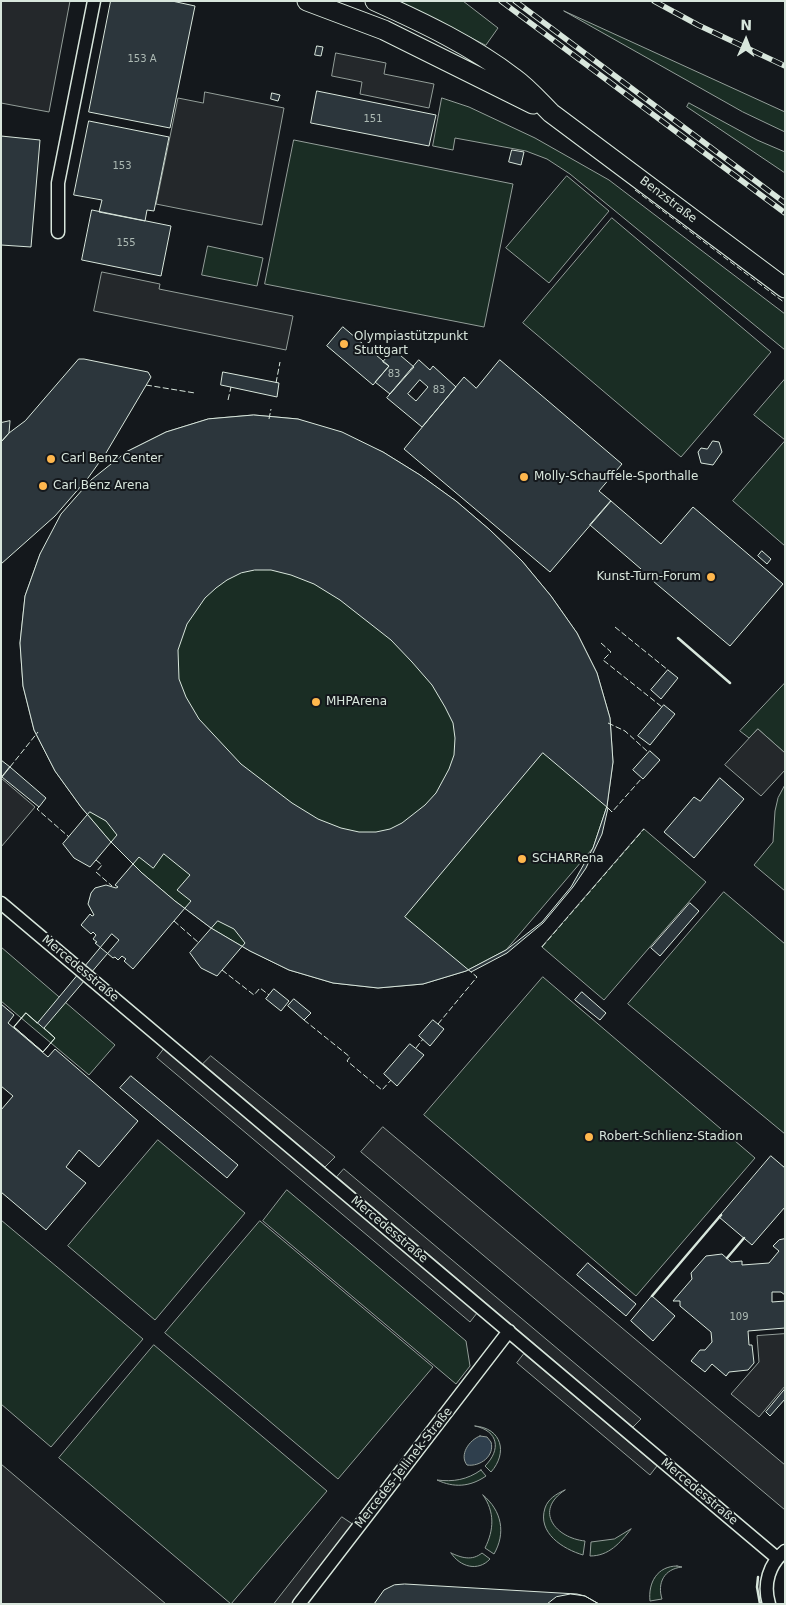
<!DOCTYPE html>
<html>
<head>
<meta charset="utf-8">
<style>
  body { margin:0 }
  #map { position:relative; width:786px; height:1605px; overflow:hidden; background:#14181c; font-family:"DejaVu Sans",sans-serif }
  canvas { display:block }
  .frame { position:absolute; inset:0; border:2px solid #d8e6dc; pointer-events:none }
  .north { position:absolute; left:721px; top:15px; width:50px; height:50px; -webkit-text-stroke:4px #14181c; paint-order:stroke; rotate:1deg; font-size:14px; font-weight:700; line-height:20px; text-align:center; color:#d8e6dc }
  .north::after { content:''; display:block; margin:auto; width:18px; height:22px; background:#d8e6dc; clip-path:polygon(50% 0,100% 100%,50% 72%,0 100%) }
</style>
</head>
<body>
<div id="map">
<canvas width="786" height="1605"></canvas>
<div class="frame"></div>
<div class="north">N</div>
</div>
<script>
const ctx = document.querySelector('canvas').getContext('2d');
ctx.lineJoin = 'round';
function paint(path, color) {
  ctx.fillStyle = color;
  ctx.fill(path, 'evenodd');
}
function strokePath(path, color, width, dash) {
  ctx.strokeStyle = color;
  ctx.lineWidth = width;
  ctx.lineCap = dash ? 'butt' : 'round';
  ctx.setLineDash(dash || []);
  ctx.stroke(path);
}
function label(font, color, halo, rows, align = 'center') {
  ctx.font = font + ' "DejaVu Sans",sans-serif';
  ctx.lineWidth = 4;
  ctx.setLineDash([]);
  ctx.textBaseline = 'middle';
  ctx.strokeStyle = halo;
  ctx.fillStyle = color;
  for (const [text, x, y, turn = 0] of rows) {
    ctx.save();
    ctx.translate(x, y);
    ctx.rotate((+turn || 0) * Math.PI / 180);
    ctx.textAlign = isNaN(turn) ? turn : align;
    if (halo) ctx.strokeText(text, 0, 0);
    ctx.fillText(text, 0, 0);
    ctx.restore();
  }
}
const green = new Path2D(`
  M399 1H463L498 28 486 45Z
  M564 11 785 112V132L743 112Z
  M442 98 469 107 535 138 609 180 785 314V350L570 174 547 159 526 151 455 138 453 150 433 146Z
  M689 103 757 140 785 152V173L687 107Z
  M294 140 513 184 484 327 265 284Z
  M567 176 609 211 549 283 506 248Z
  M612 218 771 352 681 457 523 323Z
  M208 246 263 258 257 286 202 275Z
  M785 379V440L754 415Z
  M254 415 298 419 383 452 420 475 456 501 490 530 522 561 551 596 577 633 597 673 610 718 613 762 607 806 593 848 506 950 466 971 423 984 378 988 333 983 289 970 250 951 211 928 175 901 142 873 110 841 81 807 55 771 34 730 23 686 20 643 25 596 40 554 126 452 166 432 208 419Z
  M785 441V546L733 501Z
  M785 683V753L758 729 749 738 740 731Z
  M785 785V891L754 865 773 842 775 811 778 798Z
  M644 829 706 882 604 1000 542 947Z
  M724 892 785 944V1134L628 1004Z
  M1 947 115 1045 89 1075 1 1001Z
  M543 977 755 1158 636 1296 424 1115Z
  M158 1140 245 1213 155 1320 68 1246Z
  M287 1190 466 1341 470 1366 456 1384 263 1221Z
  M1 1220 143 1339 51 1447 1 1404Z
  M260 1221 433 1367 338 1479 165 1333Z
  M154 1345 327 1491 231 1604 59 1458Z
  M475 1426C502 1428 508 1453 491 1472L485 1466C501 1450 499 1431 475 1426Z
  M481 1470 486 1476C470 1487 454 1488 437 1480 453 1482 467 1480 481 1470Z
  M565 1490C533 1511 556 1538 585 1541L583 1555C563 1549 537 1533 545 1508 548 1499 556 1494 565 1490Z
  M483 1495C502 1511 506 1533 494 1554L485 1548C494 1530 495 1512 483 1495Z
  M631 1529C620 1543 609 1556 590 1556L591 1542 614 1539Z
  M451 1553C462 1558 472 1561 482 1553L490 1559C478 1572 460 1567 451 1553Z
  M677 1566 682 1567C664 1569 657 1583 662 1599L650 1601C648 1583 657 1566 677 1566Z`);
const parking = new Path2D(`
  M1 1H70L49 112 1 103Z
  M336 53 386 63 384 74 434 84 429 108 360 94 362 82 332 76Z
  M205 92 284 108 262 225 156 204 178 98 203 103Z
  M102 272 160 284 159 289 293 316 286 350 94 311Z
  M758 729 785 753V770L761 796 725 765Z
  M1 778 35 807 1 847Z
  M164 1049 477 1313 470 1322 157 1058Z
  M211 1056 335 1157 325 1167 203 1064Z
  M383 1127 785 1465V1510L361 1152Z
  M344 1169 641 1419 633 1427 337 1177Z
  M785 1334V1386L759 1417 731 1394 759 1362 757 1336Z
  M524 1354 657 1466 650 1475 517 1363Z
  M1 1464 166 1604H1Z
  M342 1517 357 1527 299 1604H274Z`);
const water = new Path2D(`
  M480 1436 487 1437 491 1442C495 1456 480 1467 467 1465 459 1455 469 1440 480 1436Z`);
const building = new Path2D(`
  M111 1H172L195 6 170 128 89 112Z
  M317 46 323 47 321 56 315 55Z
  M317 91 436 115 429 146 311 123Z
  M272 93 280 95 278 101 271 99Z
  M89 121 169 137 154 211 147 210 145 221 99 212 102 200 74 195Z
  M1 136 40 140 31 247 1 245Z
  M512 150 524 152 521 165 509 162Z
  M92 210 171 226 161 276 82 260Z
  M343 327 389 366 373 385 327 346Z
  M394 350 414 367 390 394 375 382 389 366 383 362Z
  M79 359H84L148 372 151 377 106 453 88 478 55 516 1 564V442L9 433 25 421Z
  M419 360 430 370 433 366 456 387 422 427 387 398ZM420 380 428 387 416 401 408 394Z
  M500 360 622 464 599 491 611 501 550 572 404 449 464 377 476 388Z
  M223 372 279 383 277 397 221 385Z
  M254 415 298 419 342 432 383 452 420 475 456 501 490 530 522 561 551 596 577 633 597 673 610 718 613 762 607 806 593 848 571 887 542 922 506 950 466 971 423 984 378 988 333 983 289 970 250 951 211 928 175 901 142 873 110 841 81 807 55 771 34 730 23 686 20 643 25 596 40 554 61 514 91 480 126 452 166 432 208 419ZM255 570H271L291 575 314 584 340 600 391 640 412 662 432 685 445 707 453 723 455 738 454 755 449 769 436 793 425 805 402 823 390 829 376 832H359L341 828 318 819 292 803 241 764 199 719 186 697 179 679 178 650 187 624 205 598 216 588 227 580 241 573Z
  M10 421 9 433 1 442V423Z
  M713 441 719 442 722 452 713 465 701 463 698 452 701 448 707 449Z
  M611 501 661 544 693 507 783 584 730 646 640 570 641 569 590 525Z
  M762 551 771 559 767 564 758 556Z
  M668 670 678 678 661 699 651 690Z
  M664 705 675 714 650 745 638 736Z
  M650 751 660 760 643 779 633 770Z
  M543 753 608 808 602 834 586 868 573 887 543 923 507 953 471 972 405 917Z
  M1 760 10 767 2 777 1 776Z
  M10 767 46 798 39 807 2 777Z
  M720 778 744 799 694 858 664 832 694 797 700 801Z
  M90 812 106 821 117 835 90 867 74 858 63 844Z
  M164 854 190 875 177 890 191 901 133 969 124 961 126 959 122 956 118 960 115 957 113 958 95 943 97 942 93 939 96 935 93 932 91 934 81 925 90 914 92 916 94 915 88 904 91 893 95 888 106 885 116 888 118 887 115 885 139 857 153 868Z
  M690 903 699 911 660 956 651 948Z
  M218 921 234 929 245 943 217 976 201 968 190 953Z
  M112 934 119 940 44 1028 55 1038 43 1052 14 1027 26 1013 37 1023Z
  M274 989 289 1001 281 1011 266 999Z
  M582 992 606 1013 600 1020 575 1000Z
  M294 999 311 1013 304 1020 288 1006Z
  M1 1004 14 1015 8 1023 48 1057 55 1049 138 1121 99 1167 79 1150 66 1167 86 1183 46 1230 1 1192V1110L13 1096 1 1086Z
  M26 1013 55 1038 43 1052 14 1027Z
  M433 1020 444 1029 430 1046 419 1036Z
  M410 1044 424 1055 397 1086 384 1074Z
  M131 1076 238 1165 227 1178 120 1088Z
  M771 1156 785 1168V1207L752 1245 719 1217Z
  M785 1239V1295L781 1292H772V1302L785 1301V1328L748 1331 749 1345H752L754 1363 748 1370 729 1372 726 1376 712 1364 705 1372 691 1361 700 1350H705L712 1342 711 1332 680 1306V1301H673L692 1279 691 1273 706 1256 722 1254 731 1262 742 1261V1265L769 1263 779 1251 773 1246 779 1240Z
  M588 1263 636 1304 626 1316 577 1275Z
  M652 1296 675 1316 653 1341 631 1321Z
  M785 1389V1399L770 1416 766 1412Z
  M405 1584 577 1594 585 1596 599 1604H374L384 1590 394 1585Z
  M571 1594 585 1596 599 1604H547L556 1597Z`);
const minor = new Path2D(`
  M58 232V183L94 1
  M1 903 777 1558
  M299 1604 509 1331
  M769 1604C763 1584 769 1564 785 1551`);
const secondary = new Path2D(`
  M307 1 384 30 533 104
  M375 1C424 23 472 46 514 78 528 88 539 101 551 113L785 288`);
const rail = new Path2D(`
  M501 1 785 213
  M515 1 785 203
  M654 1 698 25 785 66`);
const fence = new Path2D(`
  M635 190 785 303
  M276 383 280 362
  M146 385 195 393
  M228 400 231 387
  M269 419 271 409
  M615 627 668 670
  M601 643 611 652 603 660 662 707
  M608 723 625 731 648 752
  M10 767 38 732
  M39 807 37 809 69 837
  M608 808 612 812 642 778
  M96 860 102 865 96 872 112 886
  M174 921 199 943
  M542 947 644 829
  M222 970 254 995 260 988 269 995
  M304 1020 350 1057 347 1061 382 1090 391 1080
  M438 1024 477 977 471 972
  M416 1048 423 1039`);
const wall = new Path2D(`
  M678 638 730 683
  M727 1258 744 1238
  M652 1296 721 1215
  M758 1577 757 1587 760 1604`);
const markers = [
  [344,344,5,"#ffb74d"],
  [51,459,5,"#ffb74d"],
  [524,477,5,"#ffb74d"],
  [43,486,5,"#ffb74d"],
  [711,577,5,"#ffb74d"],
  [316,702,5,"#ffb74d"],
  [522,859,5,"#ffb74d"],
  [589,1137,5,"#ffb74d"]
];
const numberNames = [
  ["153 A",142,59],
  ["151",373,119],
  ["153",122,166],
  ["155",126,243],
  ["83",394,374],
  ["83",439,390],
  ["109",739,1317]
];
const streetNames = [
  ["Benzstraße",668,200,37],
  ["Mercedesstraße",80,969,40],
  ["Mercedesstraße",389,1230,40],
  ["Mercedes-Jellinek-Straße",404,1468,-52],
  ["Mercedesstraße",699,1492,40]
];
const poiNames = [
  ["Olympiastützpunkt",354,337],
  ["Stuttgart",354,351],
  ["Carl Benz Center",61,459],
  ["Molly-Schauffele-Sporthalle",534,477],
  ["Carl Benz Arena",53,486],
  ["Kunst-Turn-Forum",701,577,"right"],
  ["MHPArena",326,702],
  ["SCHARRena",532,859],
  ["Robert-Schlienz-Stadion",599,1137]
];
paint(green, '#1a2d24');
strokePath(green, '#939e99', 1);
paint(parking, '#24282b');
strokePath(parking, '#939e99', 1);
paint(water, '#2f3f4d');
strokePath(water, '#939e99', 1);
paint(building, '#2c363c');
strokePath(building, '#d8e6dc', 1);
strokePath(minor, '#d8e6dc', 15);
strokePath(secondary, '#d8e6dc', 21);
strokePath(minor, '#14181c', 12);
strokePath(secondary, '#14181c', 19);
strokePath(rail, '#d8e6dc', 5.5);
strokePath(rail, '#14181c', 4, [11]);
strokePath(fence, '#d8e6dc', 1, [6, 2.5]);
strokePath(wall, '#d8e6dc', 2.5);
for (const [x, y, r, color] of markers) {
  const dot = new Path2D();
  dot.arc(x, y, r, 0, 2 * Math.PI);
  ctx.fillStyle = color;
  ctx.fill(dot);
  strokePath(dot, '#14181c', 2);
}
label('10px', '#adbab4', null, numberNames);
label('12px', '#d8e6dc', '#14181c', streetNames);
label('12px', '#d8e6dc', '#14181c', poiNames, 'left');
</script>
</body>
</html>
